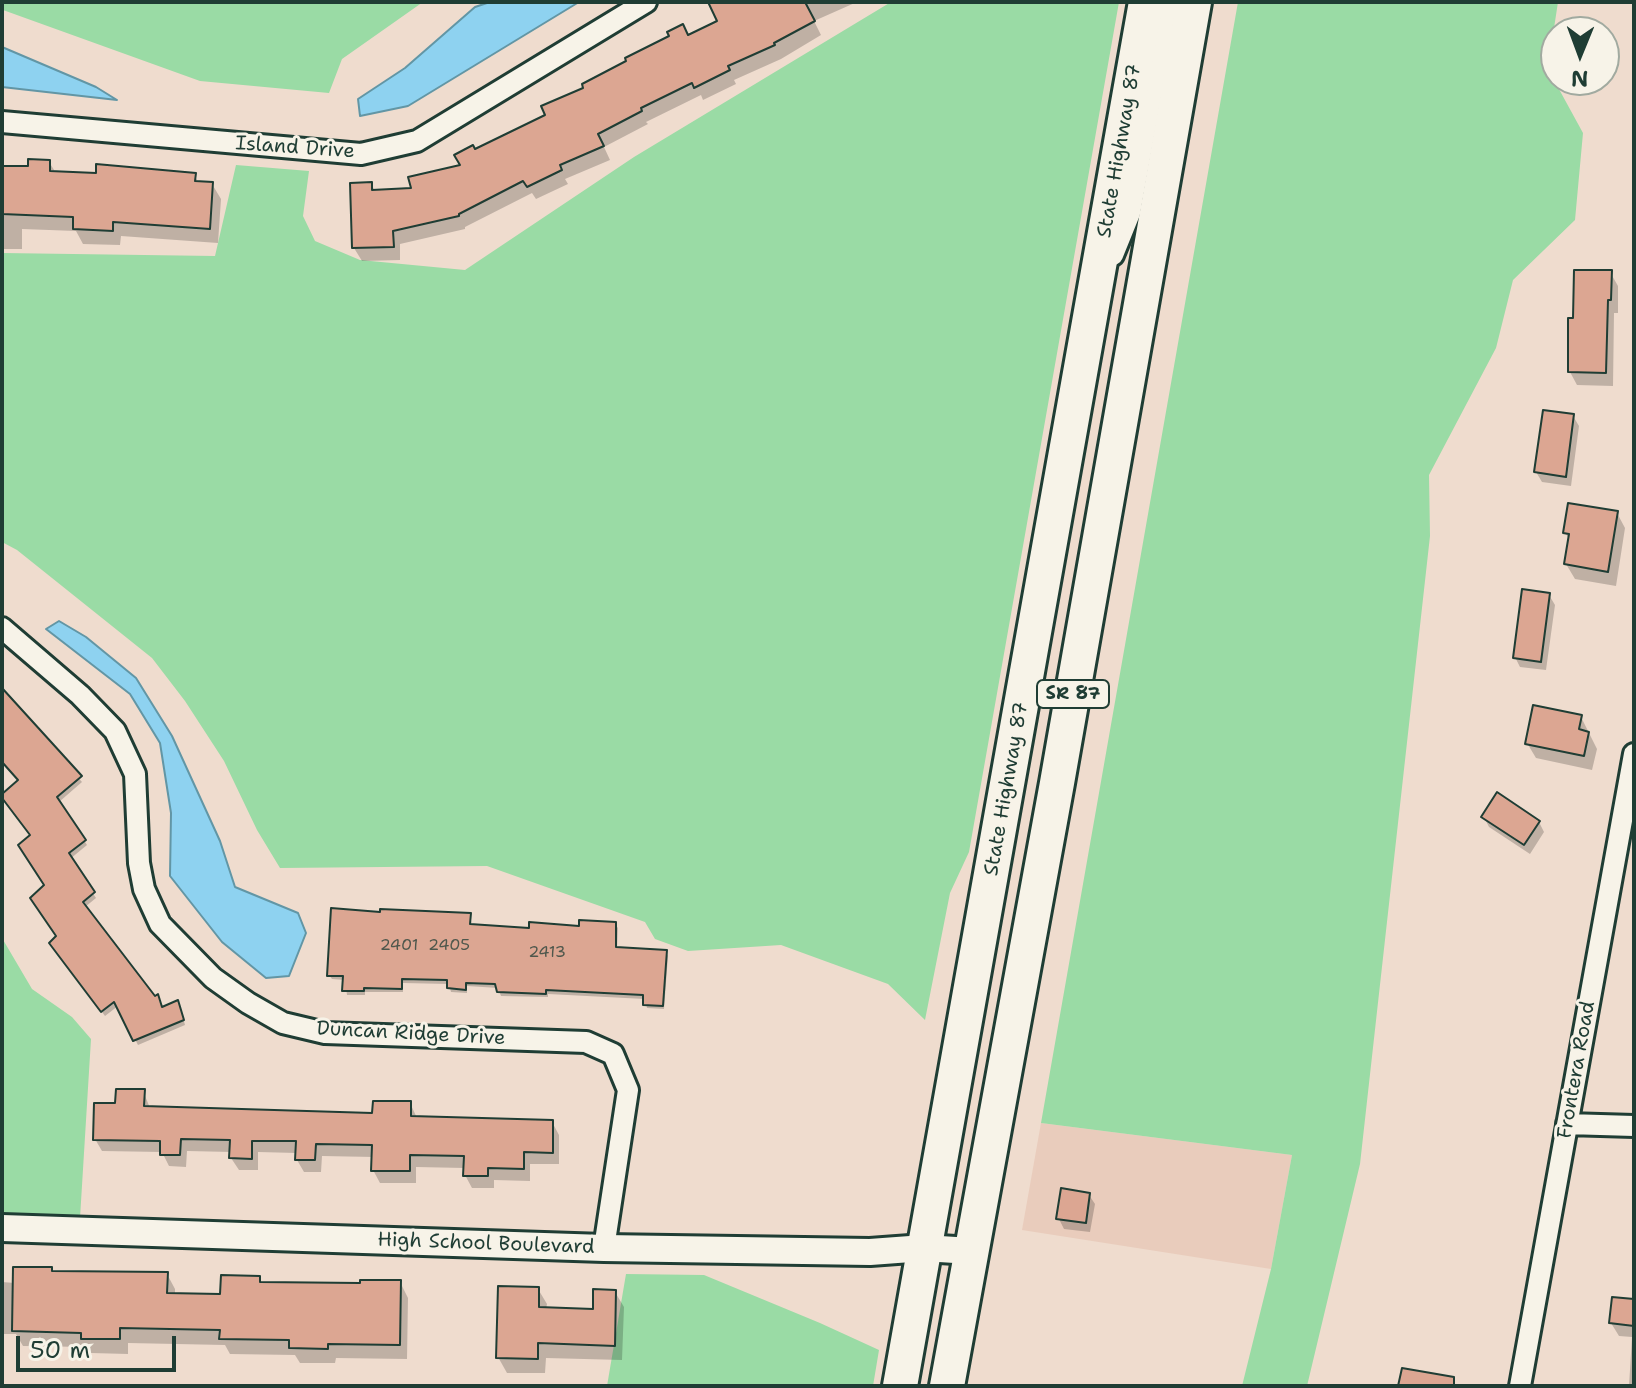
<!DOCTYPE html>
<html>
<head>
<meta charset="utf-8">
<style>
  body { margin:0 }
  #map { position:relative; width:1636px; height:1388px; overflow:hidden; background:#efdcce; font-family:"Shantell Sans",sans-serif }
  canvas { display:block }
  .frame { position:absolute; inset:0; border:4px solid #1f3d34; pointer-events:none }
  .north { position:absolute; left:1540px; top:16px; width:80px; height:80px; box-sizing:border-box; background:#f7f3e8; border:2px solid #a1aaa0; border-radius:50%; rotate:181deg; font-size:22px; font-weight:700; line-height:32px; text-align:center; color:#1f3d34 }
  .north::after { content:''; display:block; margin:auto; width:28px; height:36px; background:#1f3d34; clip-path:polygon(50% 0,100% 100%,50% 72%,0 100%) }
  .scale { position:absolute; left:16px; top:1336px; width:160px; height:36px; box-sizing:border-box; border:4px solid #1f3d34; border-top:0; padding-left:10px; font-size:24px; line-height:28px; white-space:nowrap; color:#1f3d34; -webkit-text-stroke:6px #f7f3e8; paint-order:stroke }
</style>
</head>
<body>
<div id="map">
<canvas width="1636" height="1388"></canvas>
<div class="frame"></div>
<div class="north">N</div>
<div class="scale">50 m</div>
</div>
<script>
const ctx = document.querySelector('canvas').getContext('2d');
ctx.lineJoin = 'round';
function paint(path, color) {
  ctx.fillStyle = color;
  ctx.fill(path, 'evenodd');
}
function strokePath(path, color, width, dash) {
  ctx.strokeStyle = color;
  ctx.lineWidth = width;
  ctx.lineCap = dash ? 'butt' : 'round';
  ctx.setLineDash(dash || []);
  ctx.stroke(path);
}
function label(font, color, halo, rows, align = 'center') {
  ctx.font = font + ' "Shantell Sans",sans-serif';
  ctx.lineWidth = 6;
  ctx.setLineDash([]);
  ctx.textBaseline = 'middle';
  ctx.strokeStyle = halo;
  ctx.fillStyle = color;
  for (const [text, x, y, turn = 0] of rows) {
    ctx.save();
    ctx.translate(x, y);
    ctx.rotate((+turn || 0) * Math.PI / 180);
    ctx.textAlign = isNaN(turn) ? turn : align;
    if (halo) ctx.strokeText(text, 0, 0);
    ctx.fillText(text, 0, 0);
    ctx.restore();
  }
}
const built = new Path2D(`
  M1041 1123 1292 1155 1271 1269 1022 1230Z`);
const green = new Path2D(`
  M2 2H423L342 59 329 93 200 81 3 10Z
  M891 2H1119L969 852 950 893 925 1020 888 984 781 945 688 951 655 939 645 922 487 866 280 868 257 830 224 761 185 701 152 658 17 550 2 542V253L215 256 236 165 309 171 303 216 315 241 360 260 465 270 634 157Z
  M1238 2H1558L1547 74 1554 80 1583 133 1575 220 1513 280 1496 348 1429 475 1430 536 1360 1164 1307 1386H1242L1271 1269 1292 1155 1041 1123Z
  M2 938 32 989 72 1017 91 1039 80 1218 2 1216Z
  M626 1274 704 1275 820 1323 879 1350 873 1386H607Z`);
const water = new Path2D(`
  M490 2H579L408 106 360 116 358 99 405 68 475 7Z
  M2 47 96 87 117 100 2 87Z
  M59 621 86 637 136 678 172 736 220 841 235 887 298 913 306 933 289 976 266 978 222 942 170 876 171 813 160 743 130 694 46 629Z`);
const shadow = new Path2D(`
  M722 2H857L814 21 821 35 781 59 734 80 736 84 703 100 701 95 646 122 648 124 604 147 610 160 565 179 568 184 536 199 532 193 465 227V229L400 244V260L362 261 354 248 371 184 375 191 414 190 463 167 474 152 547 116 586 89 720 22Z
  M49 162 56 173 194 175 199 183 212 184 221 199 218 243 121 236 120 245 83 244 76 231 22 229V249H2V168H30Z
  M1610 272 1618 286V313H1614L1613 386 1577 385 1570 372 1575 320Z
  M1573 416 1579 426 1571 486 1542 482 1536 472Z
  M1617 513 1625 528 1616 586 1575 579 1566 564 1570 541 1565 532Z
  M1549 595 1555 605 1546 670 1520 667 1515 657Z
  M2 693 82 782 59 802 87 845 70 859 96 898 85 907 162 1009 180 1007 185 1025 138 1045 118 1006 105 1016 54 948 59 937 20 781 2 761Z
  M1581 717 1597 749 1592 770 1536 758 1527 743Z
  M1484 817 1539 822 1544 832 1530 854 1489 827Z
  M382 914 470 915 472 926 531 930 581 929 615 924 618 928 617 949 666 952 668 956 664 1009 647 1008 645 999 548 994V997L501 996 498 988 467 986V993L451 992 449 984 403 983V992H365V995H347L345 980 332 979 329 975Z
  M143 1091 150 1108 374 1115 410 1103 417 1118 552 1122 559 1135V1164H530V1181L494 1180V1188H472L465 1175V1168L416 1167V1183H380L373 1170 374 1157 322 1156 321 1172H304L297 1160V1153L258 1152V1170H239L231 1158 232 1152 187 1151 186 1167 169 1166 162 1152 102 1151 95 1139 117 1105Z
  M1089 1195 1095 1204 1090 1232 1064 1229 1059 1219Z
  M53 1273 167 1274 175 1289V1295L222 1296 259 1278 263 1284 361 1285 400 1282 408 1298 407 1359 336 1358 335 1363H300L295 1355 230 1354 225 1345 128 1343V1354L91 1353 88 1347 23 1346 16 1334H2V1282L15 1283Z
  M538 1289 547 1304 546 1309 594 1311 615 1292 624 1307 622 1360 546 1358 545 1373H507L498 1357Z
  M1634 1301V1386H1629L1632 1337 1619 1336 1611 1323Z`);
const building = new Path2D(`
  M708 2H805L815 21 774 43 775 45 728 66 730 70 694 88 692 83 641 108 642 111 598 134 604 146 560 165 562 170 527 187 523 181 459 214V216L393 231 394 247 352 248 350 183 372 182V190L411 188 408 177 460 165 454 155 473 145 475 149 545 115 541 106 583 88 582 84 626 61 625 58 669 36 667 32 683 24 688 35 717 21Z
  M28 159 50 160V171L96 173V164L196 173 195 181 213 182 210 229 113 222V231L73 229V217L2 214V166H28Z
  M1574 270H1612L1611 300H1608L1606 373 1568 372V318H1573Z
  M1543 410 1574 414 1566 477 1534 472Z
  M1568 503 1618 511 1608 572 1564 564 1569 534 1563 533Z
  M1522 589 1550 593 1541 662 1513 658Z
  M2 688 82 776 57 797 86 840 69 853 95 892 83 902 155 996 158 994 162 1007 178 1000 184 1020 133 1041 114 1002 101 1012 49 943 56 936 30 898 44 885 18 845 30 835 2 798V794L18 780 2 762Z
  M1533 705 1582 715 1579 729 1589 732 1584 756 1525 744Z
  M1497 792 1540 821 1524 845 1481 817Z
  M331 908 380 912V909L471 913 470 924 529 928V922L579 926V920L616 922V947L667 950 663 1006 643 1005V995L546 990V994L497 992 495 984 466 983V990L447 988V980L402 979V989L364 988V991H342L343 976H327Z
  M116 1089H145L144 1106 372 1113 373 1101H411V1116L553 1120V1153L524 1152V1169L488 1168V1176H463L464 1156 410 1155V1171H371L372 1145 316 1144 315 1160H295L296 1141H252V1159L229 1158 230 1140 181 1139 180 1155H160V1141L93 1140 94 1103H115Z
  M1061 1188 1090 1193 1086 1223 1056 1219Z
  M13 1267H52V1271L168 1272 167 1293 220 1294 221 1275 260 1276V1282L360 1283V1280H401L400 1345 328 1344V1349L289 1348V1340L219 1339 220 1330 120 1328V1339H81V1333L12 1331Z
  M498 1286 539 1287V1307L593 1309V1289L616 1290 615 1346 538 1343V1359L496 1358Z
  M1612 1297 1634 1299V1326L1609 1323Z
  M1402 1368 1454 1377V1386H1398Z`);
const minor = new Path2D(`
  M2 122 361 154 417 141 646 2
  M1113 255 1130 213 1168 2
  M2 628 80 695 115 731 135 774 139 863 144 889 160 924 213 978 248 1003 283 1023 325 1033 586 1042 613 1054 628 1090 604 1248
  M1567 1124 1634 1126
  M1520 1386 1634 754`);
const tertiary = new Path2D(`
  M2 1228 604 1248 870 1252 924 1248 971 1251`);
const trunk = new Path2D(`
  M900 1386 1146 2
  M947 1386 1057 783 1194 2`);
const numberNames = [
  ["2401",399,946],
  ["2405",449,946],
  ["2413",547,953]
];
const shields = [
  [1073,694,72]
];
const shieldNames = [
  ["SR 87",1073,694]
];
const streetNames = [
  ["Island Drive",295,148,4],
  ["State Highway 87",1120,151,-80],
  ["State Highway 87",1007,789,-80],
  ["Duncan Ridge Drive",411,1034,3],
  ["Frontera Road",1577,1070,-80],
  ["High School Boulevard",486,1244,2]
];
paint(built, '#e9ccbc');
paint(green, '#9adba5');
paint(water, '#8ed2f0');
strokePath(water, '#6296a5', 2);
paint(shadow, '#0003');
paint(building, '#dca692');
strokePath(building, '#1f3d34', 2);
strokePath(minor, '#1f3d34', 26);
strokePath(tertiary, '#1f3d34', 32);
strokePath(trunk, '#1f3d34', 40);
strokePath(minor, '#f7f3e8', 20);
strokePath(tertiary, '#f7f3e8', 26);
strokePath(trunk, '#f7f3e8', 34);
label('16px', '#4e574c', null, numberNames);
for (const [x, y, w] of shields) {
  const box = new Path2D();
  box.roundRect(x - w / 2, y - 14, w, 28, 6);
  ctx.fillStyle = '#f7f3e8';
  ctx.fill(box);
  strokePath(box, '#1f3d34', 2);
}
label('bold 18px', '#1f3d34', null, shieldNames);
label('20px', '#1f3d34', '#f7f3e8', streetNames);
</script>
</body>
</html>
